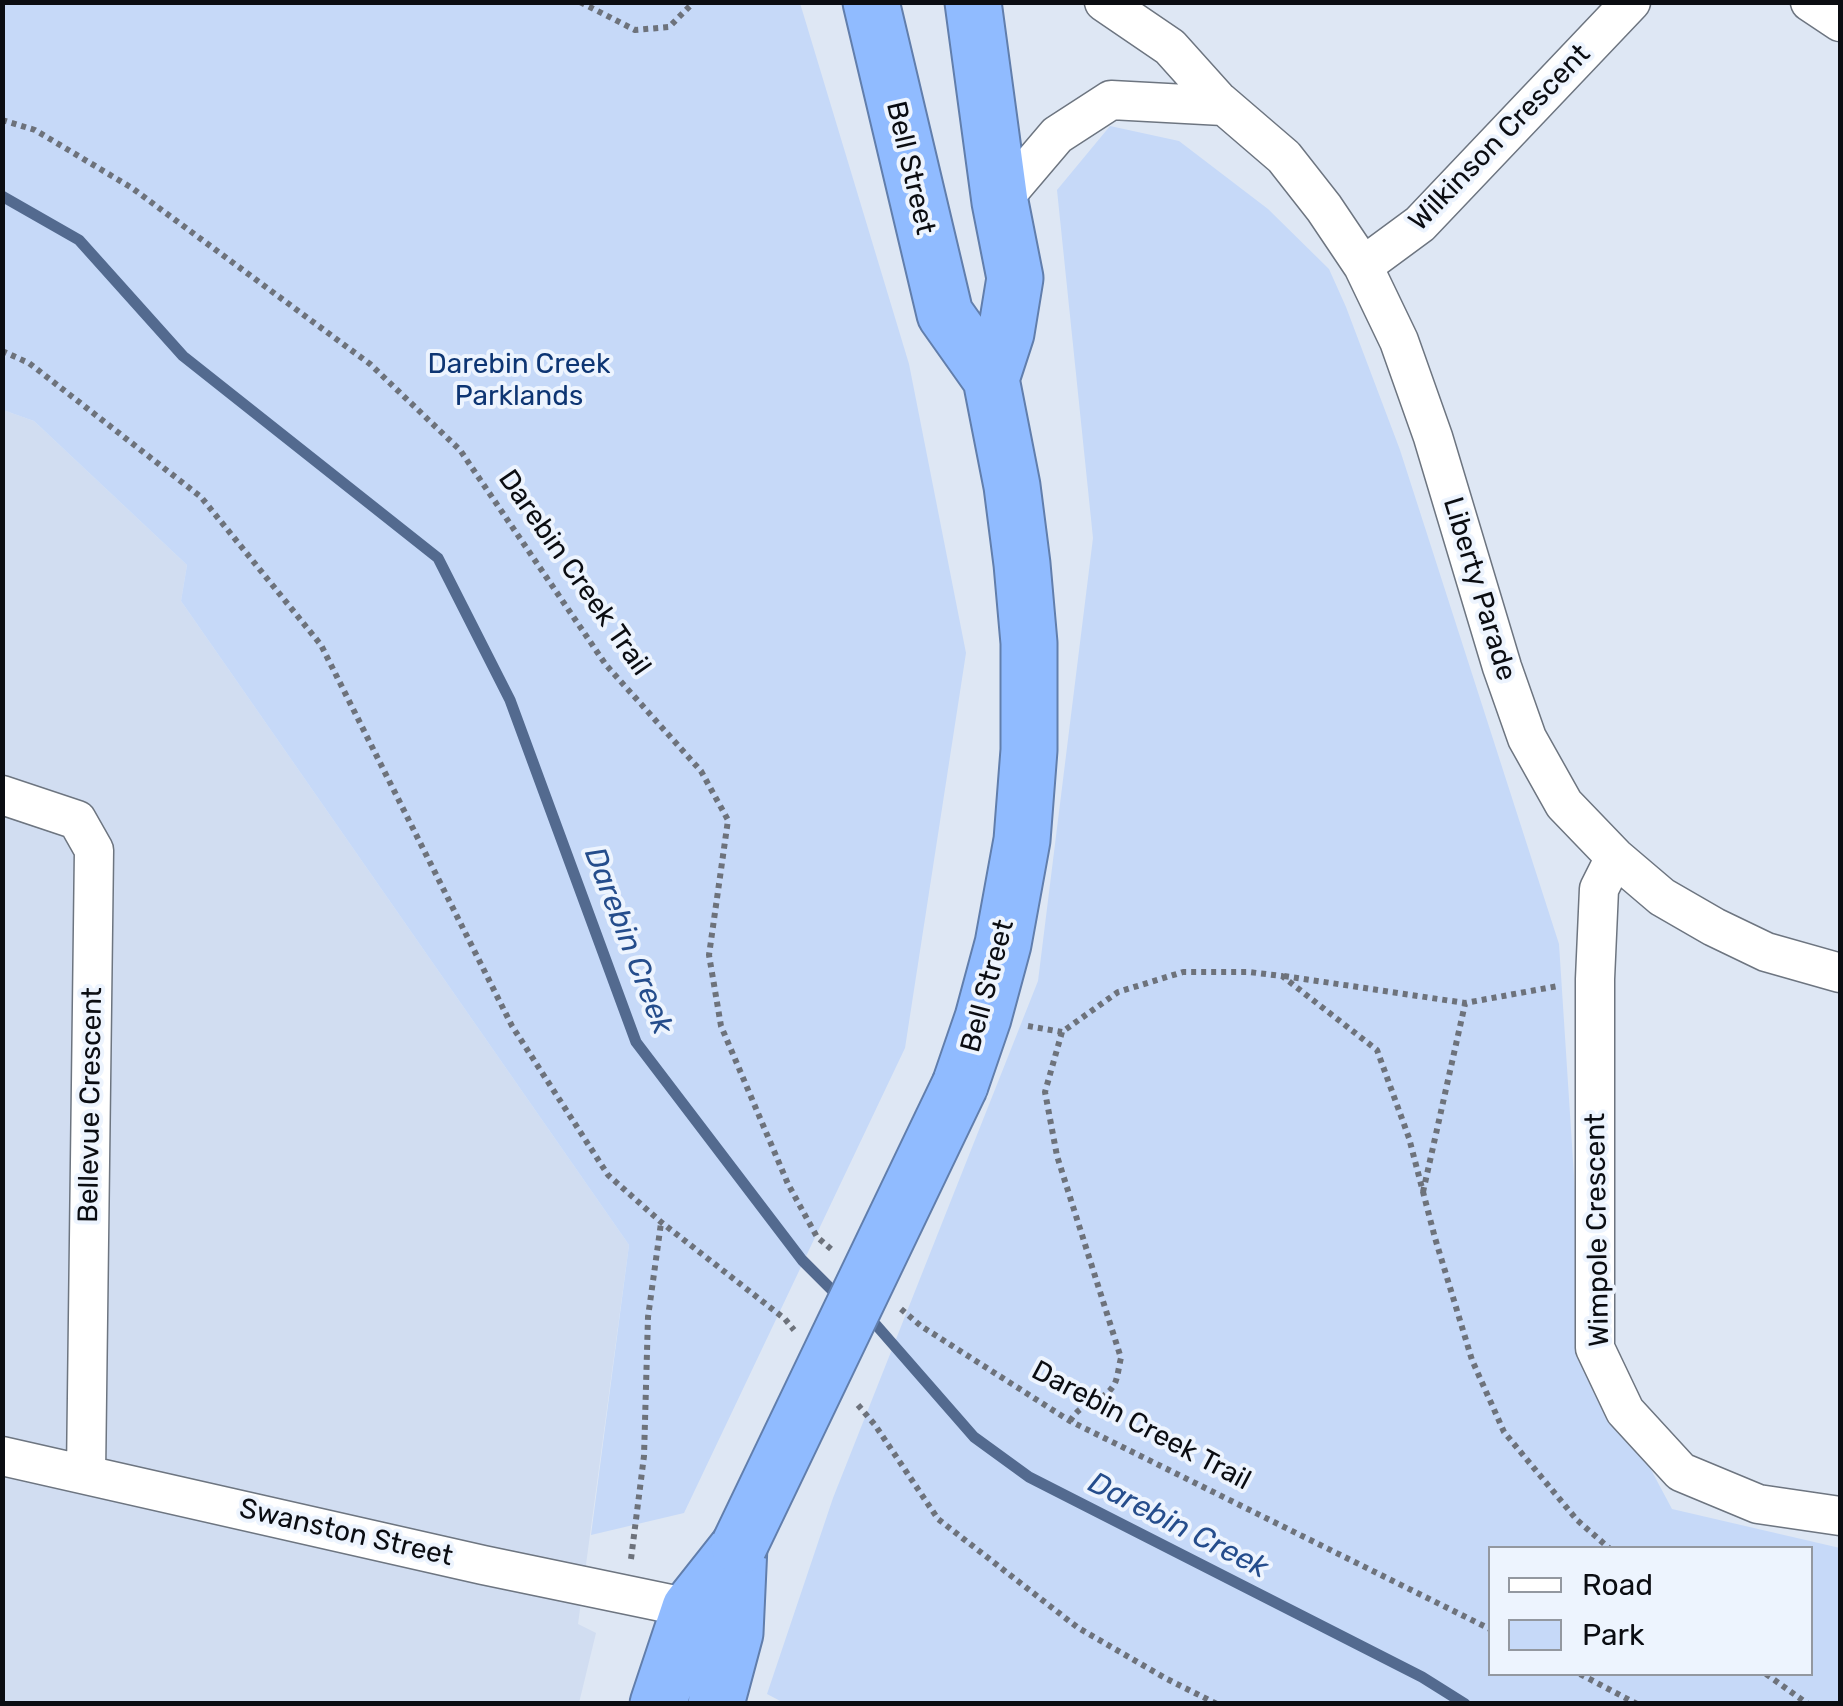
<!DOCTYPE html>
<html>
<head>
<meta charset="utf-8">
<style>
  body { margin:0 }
  #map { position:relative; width:1843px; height:1706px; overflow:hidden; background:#dee7f4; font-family:Rubik,sans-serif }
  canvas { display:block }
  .frame { position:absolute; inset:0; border:5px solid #0b0d12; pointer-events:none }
  .legend { position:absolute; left:1488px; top:1546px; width:325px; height:130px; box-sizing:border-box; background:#edf4fe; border:2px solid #9398a0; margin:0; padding:12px 18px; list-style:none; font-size:30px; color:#0b0d12 }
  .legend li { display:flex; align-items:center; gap:20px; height:50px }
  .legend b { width:50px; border:2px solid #9398a0 }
</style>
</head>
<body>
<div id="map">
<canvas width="1843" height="1706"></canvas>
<div class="frame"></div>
<ul class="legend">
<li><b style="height:12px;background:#fff"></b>Road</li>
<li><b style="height:28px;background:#c6d9f8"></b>Park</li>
</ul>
</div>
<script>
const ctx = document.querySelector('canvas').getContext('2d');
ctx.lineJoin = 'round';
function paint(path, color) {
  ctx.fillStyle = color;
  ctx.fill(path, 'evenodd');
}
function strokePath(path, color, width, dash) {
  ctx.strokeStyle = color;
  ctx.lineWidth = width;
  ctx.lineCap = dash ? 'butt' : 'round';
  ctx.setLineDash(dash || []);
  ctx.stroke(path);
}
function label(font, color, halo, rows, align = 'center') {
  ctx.font = font + ' Rubik,sans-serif';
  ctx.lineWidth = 8;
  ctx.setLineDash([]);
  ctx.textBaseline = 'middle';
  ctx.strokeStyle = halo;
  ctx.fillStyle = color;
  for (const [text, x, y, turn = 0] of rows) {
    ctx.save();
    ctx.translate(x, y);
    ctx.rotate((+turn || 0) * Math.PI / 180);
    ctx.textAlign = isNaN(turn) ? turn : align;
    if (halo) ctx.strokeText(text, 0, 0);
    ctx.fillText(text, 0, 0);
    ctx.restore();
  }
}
const built = new Path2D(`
  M3 410 34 421 187 565 181 601 629 1245 578 1624 596 1633 579 1703 3 1704Z`);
const green = new Path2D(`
  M3 2 800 3 909 364 966 653 905 1048 684 1513 591 1535 629 1245 181 601 187 565 34 421 3 410Z
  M1110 126 1179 141 1268 209 1329 269 1346 307 1400 450 1559 944 1585 1346 1672 1509 1840 1548V1703L786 1704 767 1694 833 1498 1038 981 1093 538 1057 190ZM1490 1548H1810V1674H1490Z`);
const stream = new Path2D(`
  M2 196 79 240 183 356 438 558 510 700 636 1042 802 1260 840 1298
  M865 1320 877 1326 974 1437 1029 1477 1422 1677 1465 1704`);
const path = new Path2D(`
  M580 2 635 30 669 27 694 2
  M2 120 35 130 132 188 370 364 460 450 606 665 701 771 728 820 709 955 721 1026 788 1184 817 1237 831 1249
  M2 351 29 363 201 497 321 645 512 1026 608 1175 661 1222 785 1319 794 1330
  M1284 976 1465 1003 1558 986
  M1028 1026 1062 1032
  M1423 1192 1465 1004
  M901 1309 921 1326 1070 1421 1490 1629
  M858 1405 875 1425 938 1519 1077 1627 1165 1678 1217 1704
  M1070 1421C1082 1400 1105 1403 1115 1383 1118 1376 1119 1365 1121 1358L1057 1156 1045 1092 1062 1032 1118 992 1183 972H1249L1282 976 1377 1050 1409 1138 1435 1238 1472 1360 1504 1432 1577 1520 1609 1548
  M631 1559 644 1456 648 1317 661 1223
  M1580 1674 1637 1704
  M1766 1674 1808 1704`);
const street = new Path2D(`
  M1104 2 1170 47 1223 106
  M1810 2 1840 22
  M1220 102 1284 157 1324 208 1363 266 1399 341 1433 437 1502 667 1527 738 1564 804 1615 857 1662 897 1714 927 1766 952 1840 973
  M1000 202 1057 135 1111 100 1223 106
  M1363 266 1420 224 1631 2
  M2 795 77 820 94 850 86 1474
  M1615 857 1599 889 1595 979V1348L1625 1411 1681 1472 1758 1504 1840 1516
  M2 1456 483 1565 690 1608`);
const highway = new Path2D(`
  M871 2 945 314 991 379 1012 486 1022 564 1029 643V750L1022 840 1003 944 983 1018 960 1085
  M973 2 1000 202 1015 278 1006 333 991 379
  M658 1704 690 1608 739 1546
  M716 1704 735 1633 739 1546`);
const highwayBridge = new Path2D(`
  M739 1546 960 1085`);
const streetNames = [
  ["Wilkinson Crescent",1500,138,-46],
  ["Bell Street",910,168,77],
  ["Darebin Creek Trail",574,573,55],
  ["Liberty Parade",1479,589,73],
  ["Bell Street",988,986,-75],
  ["Bellevue Crescent",91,1105,-89],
  ["Wimpole Crescent",1598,1230,-91],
  ["Darebin Creek Trail",1141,1426,28],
  ["Swanston Street",346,1533,13]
];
const parkNames = [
  ["Darebin Creek",519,365],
  ["Parklands",519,397]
];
const waterNames = [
  ["Darebin Creek",628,941,69],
  ["Darebin Creek",1178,1526,27]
];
paint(built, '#d1ddf1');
paint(green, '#c6d9f8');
strokePath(stream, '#536a8f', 11);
strokePath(street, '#6d7580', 41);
strokePath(highway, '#617eac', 59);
strokePath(path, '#6d727b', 6, [5, 5]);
strokePath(street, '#fff', 38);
strokePath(highway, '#90bbff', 55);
strokePath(highwayBridge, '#617eac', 59, []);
strokePath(highwayBridge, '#90bbff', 55);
label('28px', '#0b0d12', '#edf4fe', streetNames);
label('28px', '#0d3573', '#edf4fe', parkNames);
label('italic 30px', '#254d8c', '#edf4fe', waterNames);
</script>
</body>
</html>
